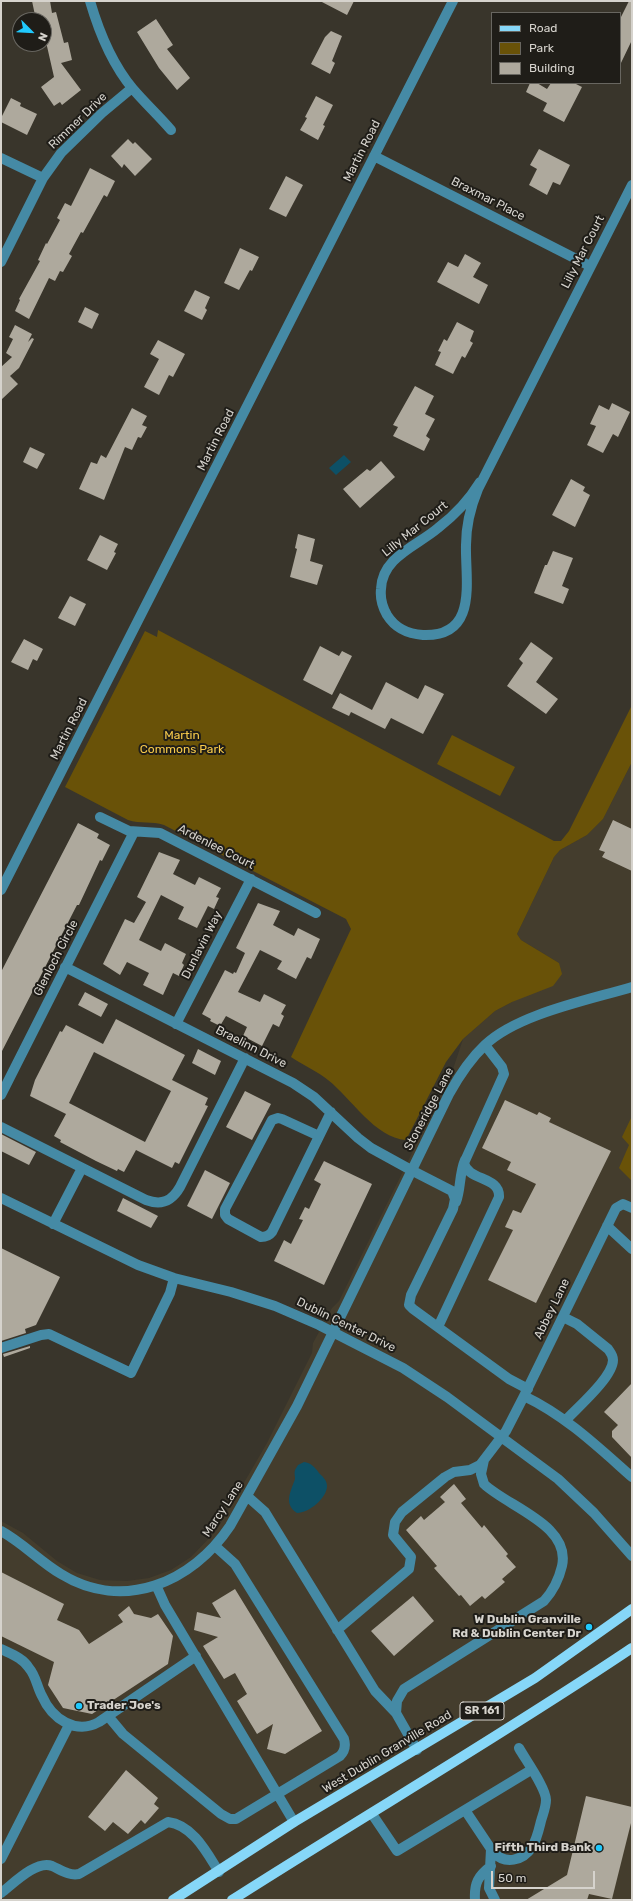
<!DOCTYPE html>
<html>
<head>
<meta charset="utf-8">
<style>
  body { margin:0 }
  #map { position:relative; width:633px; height:1901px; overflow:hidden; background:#39352b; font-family:Rubik,sans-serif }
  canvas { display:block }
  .frame { position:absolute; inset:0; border:2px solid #d6d3cd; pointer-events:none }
  .legend { position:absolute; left:491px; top:12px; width:130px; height:72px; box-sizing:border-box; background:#1f1d18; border:1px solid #686660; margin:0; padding:5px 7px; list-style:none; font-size:12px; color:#d6d3cd }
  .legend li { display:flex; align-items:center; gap:8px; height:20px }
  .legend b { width:20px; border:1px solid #686660 }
  .north { position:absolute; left:12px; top:12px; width:40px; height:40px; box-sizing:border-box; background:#1f1d18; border:1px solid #686660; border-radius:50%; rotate:114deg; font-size:11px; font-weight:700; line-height:16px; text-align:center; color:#d6d3cd }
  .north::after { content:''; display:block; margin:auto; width:14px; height:18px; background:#20c9fd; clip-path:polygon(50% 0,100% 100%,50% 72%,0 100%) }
  .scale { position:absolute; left:491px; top:1871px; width:104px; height:18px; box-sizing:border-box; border:2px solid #d6d3cd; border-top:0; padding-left:5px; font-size:12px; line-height:14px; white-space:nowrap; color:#d6d3cd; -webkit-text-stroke:3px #1f1d18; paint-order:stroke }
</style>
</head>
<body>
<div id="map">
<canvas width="633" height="1901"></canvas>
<div class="frame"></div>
<ul class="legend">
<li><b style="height:5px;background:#86d7f8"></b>Road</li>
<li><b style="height:11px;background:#695208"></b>Park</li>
<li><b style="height:11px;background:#aea99d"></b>Building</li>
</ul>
<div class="north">N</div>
<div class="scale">50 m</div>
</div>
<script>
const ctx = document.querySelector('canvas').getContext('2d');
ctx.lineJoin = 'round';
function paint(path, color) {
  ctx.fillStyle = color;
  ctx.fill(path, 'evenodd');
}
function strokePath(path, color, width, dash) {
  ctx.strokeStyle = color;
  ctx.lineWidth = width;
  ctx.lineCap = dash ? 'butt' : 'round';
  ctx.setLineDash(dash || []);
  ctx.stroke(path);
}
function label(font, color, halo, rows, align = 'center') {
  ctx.font = font + ' Rubik,sans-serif';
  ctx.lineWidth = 4;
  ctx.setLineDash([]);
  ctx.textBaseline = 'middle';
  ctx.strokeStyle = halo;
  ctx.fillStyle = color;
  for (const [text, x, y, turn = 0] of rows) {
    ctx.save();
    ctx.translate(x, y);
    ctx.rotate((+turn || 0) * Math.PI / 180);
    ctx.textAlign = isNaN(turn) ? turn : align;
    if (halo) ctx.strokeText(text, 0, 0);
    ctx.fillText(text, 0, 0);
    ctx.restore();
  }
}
const built = new Path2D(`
  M632 762V1900H1V1521L23 1533 57 1561 77 1573 100 1580 127 1581 149 1578 171 1570 191 1557 216 1531 267 1443 312 1353 313 1343 332 1308 339 1301 452 1072 463 1039 495 1011 512 1002 559 963 521 940 517 934 554 857 560 850 587 835 603 819Z`);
const green = new Path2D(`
  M158 630 554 841H561L569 831 632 705V762L603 819 587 835 560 850 554 857 517 934 521 940 559 963 562 974 553 986 512 1002 495 1011 463 1039 446 1062 406 1140C375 1138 351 1098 328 1080 317 1071 303 1065 291 1057L351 929 346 919 164 825C152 821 140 824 128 820L65 787 145 631 157 637Z
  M452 735 515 767 500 796 437 764Z
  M632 1116V1181L619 1168 629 1145 622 1137Z`);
const water = new Path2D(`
  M344 455 351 462 336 475 329 468Z
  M304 1462C311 1463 315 1467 319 1473 322 1476 327 1480 327 1486 327 1498 309 1513 297 1513 283 1504 291 1491 295 1479 295 1476 294 1473 295 1470L298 1465Z`);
const building = new Path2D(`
  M32 1H50L52 13 56 12 64 43 68 42 72 60 61 63 81 90 62 105 60 102 54 106 41 87 54 77 44 33V20H36Z
  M320 1H354L347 15Z
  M629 1H632V40L620 65V19Z
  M156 19 173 45 167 49 190 78 177 90 159 68 137 32Z
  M331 31 342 36 332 61 335 63 330 74 311 64 325 37Z
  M530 83H537L547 89 551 83H574L582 87 564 122 543 111 547 103 526 92Z
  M316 96 333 105 323 125 325 126 318 140 300 130 307 118 305 117Z
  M11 98 21 103 20 106 37 114 27 135 1 122V118Z
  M128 139 133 144 135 142 152 159 135 176 124 164 122 168 111 156Z
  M539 149 570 165 560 185 553 182 547 195 529 185 537 169 530 165Z
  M90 168 115 181 107 197 104 195 83 233 81 232 69 254 72 256 63 272 60 271 55 281 49 278 29 319 15 311 20 300 19 299 40 261 38 260 46 243 47 244 60 220 57 218 65 203 71 206Z
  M286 176 303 185 286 217 269 209Z
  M240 248 259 257 252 271 250 270 239 290 224 283Z
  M465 254 481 263 473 277 488 285 479 304 437 282 448 262 458 267Z
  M195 290 210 297 205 308 207 310 202 320 184 311Z
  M85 307 99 314 92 329 78 322Z
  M457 322 474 331 470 341 473 343 465 358 462 356 453 374 435 365 441 352 438 351 444 339 447 341Z
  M15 325 32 334 28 342 32 338 34 339 19 368 10 376 18 384 1 400V367L12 357 6 353 13 339 9 337Z
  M158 340 185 354 173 377 169 375 159 395 144 387 159 359 150 354Z
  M415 386 434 396 425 414 435 419 426 436 430 439 424 451 393 436 398 427 393 425Z
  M612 403 630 412 618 437 613 434 603 453 587 445 596 426 590 424 599 405 609 410Z
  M132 408 147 416 142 425 147 427 141 438 138 437 132 450 125 447 104 500 79 489 91 462 97 464 101 455 106 458Z
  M30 447 45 454 37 469 23 462Z
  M381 461 395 477 360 508 343 489 367 469 370 471Z
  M571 479 585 487 583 491 590 495 575 527 552 515Z
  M298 534 315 539 310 561 323 565 317 585 290 577 297 549 295 548Z
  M100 535 118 544 114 552 116 553 107 570 87 560Z
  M553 551 573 558 562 586 569 589 563 604 534 593 545 565H547Z
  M70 596 86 604 75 626 58 618Z
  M24 639 43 649 37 661 33 659 28 670 11 662Z
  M531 642 553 658 536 682 558 699 546 714 507 686 523 663 519 659Z
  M320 646 339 656 342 651 352 656 332 695 303 680Z
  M386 682 418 699 425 685 444 694 423 734 391 718 385 729 351 712 349 716 332 708 340 693 372 710Z
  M613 820 632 829V871L602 857 605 852 599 850Z
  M78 823 99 834 97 838 110 845 102 861 100 860 79 905H77L1 1053V972Z
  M159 852 180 860 173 874 195 885 199 877 221 888 216 897 219 898 214 909 208 906 197 928 178 919 184 907 161 895 139 940 161 951 165 943 186 954 182 963 184 965 179 976 173 973 163 995 143 985 149 973 127 962 120 975 103 964 125 919 134 923 146 902 137 897Z
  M258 903 280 911 273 925 294 936 298 928 320 939 311 959 307 957 296 979 277 969 282 961 260 950 238 992 260 1002 264 994 286 1005 281 1014 284 1016 279 1027 273 1024 262 1046 243 1036 247 1027 226 1016 220 1026 210 1021 211 1019 202 1014 225 970 233 974 234 972 236 973 245 953 236 948Z
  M85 992 108 1004 101 1017 78 1005Z
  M116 1019 185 1055 172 1080 208 1098 205 1105 208 1106 179 1164 175 1162 172 1168 136 1150 124 1172 118 1169 117 1171 96 1161 60 1142 61 1140 54 1136 66 1114 30 1096 35 1080 60 1031 62 1032 66 1025 103 1044ZM94 1052 171 1091 145 1142 69 1103Z
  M198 1049 221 1061 215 1075 192 1063Z
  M245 1091 271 1104 252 1140 226 1127Z
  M505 1100 537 1115 539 1112 551 1118 549 1122 611 1151 536 1303 488 1280 513 1230 505 1227 513 1210 521 1213 536 1184 507 1170 511 1162 482 1148Z
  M1 1134 36 1152 29 1165 1 1151Z
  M324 1161 372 1184 324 1285 274 1261 284 1240 291 1244 303 1220 299 1219 305 1207 309 1209 321 1184 314 1180Z
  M205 1170 230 1183 212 1219 187 1206Z
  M123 1198 158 1216 151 1228 117 1211Z
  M1 1248 60 1277 36 1325 25 1329 26 1333 1 1341Z
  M30 1346V1348L4 1357 3 1354Z
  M632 1383V1458L612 1437V1431L618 1425 604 1412Z
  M454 1484 466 1499 461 1503 482 1528 484 1525 508 1554 506 1556 516 1567 502 1579 505 1582 485 1599 482 1596 470 1606 461 1595 459 1596 434 1568 437 1566 406 1530 421 1516 424 1520 445 1502 440 1497Z
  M1 1572 64 1604 57 1620 79 1630 89 1644 123 1622 118 1615 129 1606 134 1614 151 1618 158 1614 173 1636 168 1664 92 1714 63 1708 48 1685 54 1662 1 1636Z
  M235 1589 322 1731 285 1754 267 1749 273 1724 257 1734 237 1701 247 1694 235 1673 224 1679 203 1646 218 1637 194 1630 197 1612 221 1618 212 1603Z
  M413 1596 434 1621 394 1656 371 1631Z
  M126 1770 158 1798 154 1804 159 1808 145 1824 141 1820 128 1834 113 1822 105 1831 88 1817Z
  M586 1796 632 1807V1819L612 1899 589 1894 587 1900H526L567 1875Z`);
const minor = new Path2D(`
  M90 1C99 32 112 64 133 89 145 103 159 116 171 130
  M374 156 590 266
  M1 158 43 178
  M1 262 43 178 61 153 102 113 132 88
  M480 482C469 500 455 515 438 528 417 546 382 557 381 589 380 598 383 608 387 615 395 628 408 634 423 635 479 637 465 580 466 545 466 526 471 506 478 489L632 185
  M100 817 129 831 160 833 316 913
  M1 890 453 1
  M65 967 293 1083 314 1097 358 1138 371 1148 411 1170 452 1191 455 1199 453 1209 411 1295 409 1305 413 1309 509 1379 528 1389
  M176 1024 251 879
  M1 1095 134 832
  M1 1127 146 1200C162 1206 172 1201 180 1187L245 1058
  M319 1136 282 1119 278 1118 272 1120 225 1209V1215L228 1219 261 1237C266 1237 269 1236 272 1232L331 1112
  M1 1198 138 1265 174 1278 231 1292 275 1306 319 1325 403 1368 447 1397 558 1479 594 1513 632 1556
  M456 1202C461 1189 459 1174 465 1160
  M53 1224 82 1168
  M607 1226 632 1249
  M563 1317 577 1324 608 1349C610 1352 613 1355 613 1360 613 1377 578 1407 566 1420
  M438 1327 499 1197C500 1176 468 1181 464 1163L504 1074 502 1067 485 1045
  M1 1348 41 1335 49 1334 131 1373 170 1293 174 1278
  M524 1396C566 1416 598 1447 632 1477
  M247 1496 265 1512 375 1691 396 1713 417 1750
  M1 1531C23 1543 39 1561 61 1574 123 1612 192 1583 230 1526L297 1406 449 1094C459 1076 470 1059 485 1045 517 1014 589 1000 632 987
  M156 1585 165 1605 294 1822
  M337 1630 409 1569 411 1557 393 1535 395 1522 402 1512 445 1477 454 1472 470 1470 480 1465 506 1431 524 1396 616 1208 623 1204 632 1208
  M1 1649C11 1654 23 1658 29 1668 36 1676 37 1687 42 1696 52 1719 76 1735 99 1722L196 1656
  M396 1713 397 1701 404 1689 544 1601C553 1591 559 1579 562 1566 571 1525 508 1507 484 1484L481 1474 484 1460
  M108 1716 123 1734 221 1814 230 1819H236L340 1756C345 1751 346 1746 344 1739L235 1564 215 1546
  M465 1810 493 1852C505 1865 523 1861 532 1847 537 1839 539 1829 541 1821 543 1814 546 1807 546 1800 546 1788 525 1759 519 1748
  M372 1814 397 1851 531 1770
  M491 1849 489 1888 495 1900
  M1 1859 69 1725
  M1 1893C13 1884 36 1860 52 1866 61 1870 69 1876 79 1874L168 1822C193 1825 207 1853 219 1872
  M475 1900C474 1883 478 1876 491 1866`);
const major = new Path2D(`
  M173 1900 294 1822 535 1678 632 1609
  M232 1900C365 1815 501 1736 632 1648`);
const markers = [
  [589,1627,4,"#20c9fd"],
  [79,1706,4,"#20c9fd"],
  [599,1848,4,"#20c9fd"]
];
const shields = [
  [482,1711,44]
];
const shieldNames = [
  ["SR 161",482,1711]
];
const streetNames = [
  ["Rimmer Drive",78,121,-44],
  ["Martin Road",362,151,-63],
  ["Braxmar Place",488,199,27],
  ["Lilly Mar Court",583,252,-63],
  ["Martin Road",216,440,-63],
  ["Lilly Mar Court",415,529,-39],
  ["Martin Road",69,729,-63],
  ["Ardenlee Court",216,847,27],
  ["Dunlavin Way",202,945,-63],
  ["Glenloch Circle",56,958,-63],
  ["Braelinn Drive",251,1047,27],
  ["Stoneridge Lane",429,1109,-62],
  ["Abbey Lane",552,1309,-64],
  ["Dublin Center Drive",346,1325,26],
  ["Marcy Lane",223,1509,-57],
  ["West Dublin Granville Road",387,1752,-31]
];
const parkNames = [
  ["Martin",182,736],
  ["Commons Park",182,750]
];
const poiNames = [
  ["W Dublin Granville",581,1620],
  ["Rd & Dublin Center Dr",581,1634],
  ["Trader Joe's",87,1706,"left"],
  ["Fifth Third Bank",591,1848]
];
paint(built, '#443d2d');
paint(green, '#695208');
paint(water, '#0d5066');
paint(building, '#aea99d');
strokePath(minor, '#458aa5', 10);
strokePath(major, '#86d7f8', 10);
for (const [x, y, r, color] of markers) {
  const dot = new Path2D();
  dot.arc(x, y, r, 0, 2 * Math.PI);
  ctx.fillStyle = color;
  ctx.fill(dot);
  strokePath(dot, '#1f1d18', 1.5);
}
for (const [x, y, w] of shields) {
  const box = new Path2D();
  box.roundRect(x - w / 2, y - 9, w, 18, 3);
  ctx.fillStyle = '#1f1d18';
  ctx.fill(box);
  strokePath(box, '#d6d3cd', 1);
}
label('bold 11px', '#d6d3cd', null, shieldNames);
label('12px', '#d6d3cd', '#1f1d18', streetNames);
label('12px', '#f8cb4b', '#1f1d18', parkNames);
label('bold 12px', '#d6d3cd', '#1f1d18', poiNames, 'right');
</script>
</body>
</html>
